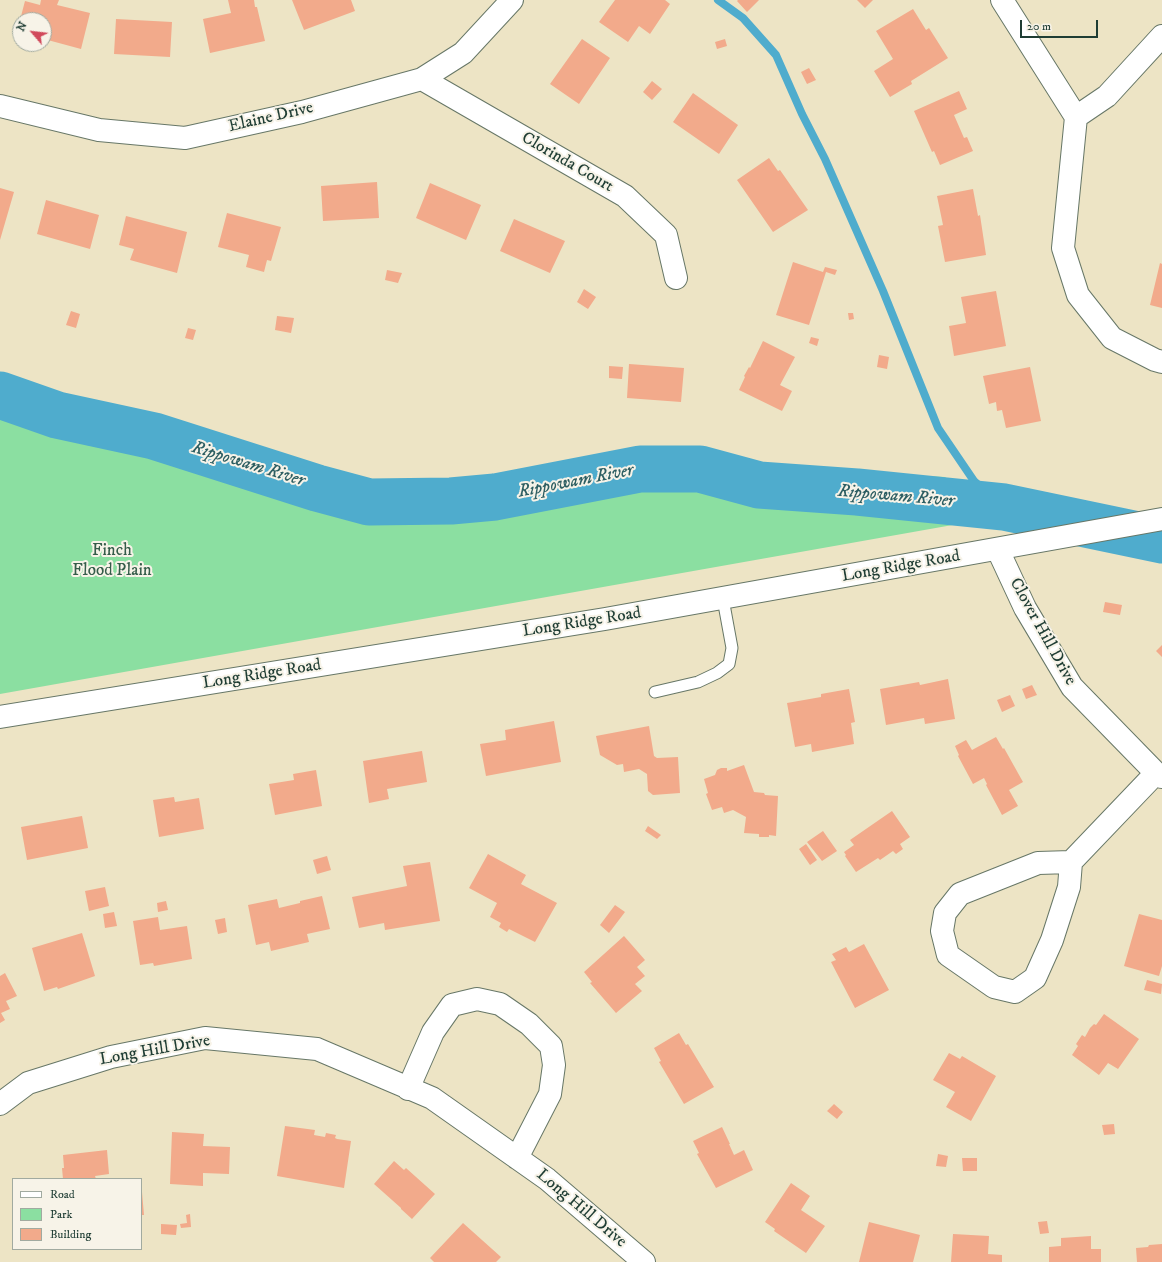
<!DOCTYPE html>
<html>
<head>
<meta charset="utf-8">
<style>
  body { margin:0 }
  #map { position:relative; width:1162px; height:1262px; overflow:hidden; background:#ede4c5; font-family:"IM FELL DW Pica",serif }
  canvas { display:block }
  .legend { position:absolute; left:12px; top:1178px; width:130px; height:72px; box-sizing:border-box; background:#f7f3e8; border:1px solid #a1aaa0; margin:0; padding:5px 7px; list-style:none; font-size:12px; color:#1f3d34 }
  .legend li { display:flex; align-items:center; gap:8px; height:20px }
  .legend b { width:20px; border:1px solid #a1aaa0 }
  .north { position:absolute; left:12px; top:12px; width:40px; height:40px; box-sizing:border-box; background:#f7f3e8; border:1px solid #a1aaa0; border-radius:50%; rotate:298deg; font-size:11px; font-weight:700; line-height:16px; text-align:center; color:#1f3d34 }
  .north::after { content:''; display:block; margin:auto; width:14px; height:18px; background:#d1495b; clip-path:polygon(50% 0,100% 100%,50% 72%,0 100%) }
  .scale { position:absolute; left:1020px; top:20px; width:78px; height:18px; box-sizing:border-box; border:2px solid #1f3d34; border-top:0; padding-left:5px; font-size:12px; line-height:14px; white-space:nowrap; color:#1f3d34; -webkit-text-stroke:3px #f7f3e8; paint-order:stroke }
</style>
</head>
<body>
<div id="map">
<canvas width="1162" height="1262"></canvas>
<ul class="legend">
<li><b style="height:5px;background:#fff"></b>Road</li>
<li><b style="height:11px;background:#8bdfa1"></b>Park</li>
<li><b style="height:11px;background:#f2aa8b"></b>Building</li>
</ul>
<div class="north">N</div>
<div class="scale">20 m</div>
</div>
<script>
const ctx = document.querySelector('canvas').getContext('2d');
ctx.lineJoin = 'round';
function paint(path, color) {
  ctx.fillStyle = color;
  ctx.fill(path, 'evenodd');
}
function strokePath(path, color, width, dash) {
  ctx.strokeStyle = color;
  ctx.lineWidth = width;
  ctx.lineCap = dash ? 'butt' : 'round';
  ctx.setLineDash(dash || []);
  ctx.stroke(path);
}
function label(font, color, halo, rows, align = 'center') {
  ctx.font = font + ' "IM FELL DW Pica",serif';
  ctx.lineWidth = 4;
  ctx.setLineDash([]);
  ctx.textBaseline = 'middle';
  ctx.strokeStyle = halo;
  ctx.fillStyle = color;
  for (const [text, x, y, turn = 0] of rows) {
    ctx.save();
    ctx.translate(x, y);
    ctx.rotate((+turn || 0) * Math.PI / 180);
    ctx.textAlign = isNaN(turn) ? turn : align;
    if (halo) ctx.strokeText(text, 0, 0);
    ctx.fillText(text, 0, 0);
    ctx.restore();
  }
}
const green = new Path2D(`
  M0 409 199 470 330 506 382 507 611 461 945 477 992 518 0 694Z`);
const stream = new Path2D(`
  M718 0 743 18 776 55 802 114 825 159 883 291 938 428 974 481 1004 507`);
const river = new Path2D(`
  M0 395 57 415 154 436 317 488 369 502 451 501 495 497 640 469H700L759 485 857 492 1004 507 1162 540`);
const building = new Path2D(`
  M41 0H59L57 5 90 13 81 49 44 39V20H20L25 1 40 5Z
  M228 0H254L255 7H257L265 41 210 53 203 19 231 13Z
  M292 0H351L355 11 304 30Z
  M615 0H665L670 4 650 34 639 26 628 42 599 22Z
  M738 0H759L747 12 737 1Z
  M857 0H873L865 8Z
  M913 9 926 30 929 28 948 58 911 81 912 84 890 97 874 71 893 59 876 31Z
  M116 19 172 22 170 57 114 54Z
  M582 39 610 58 579 104 550 84Z
  M725 39 727 46 717 49 715 42Z
  M809 68 816 80 807 84 801 72Z
  M652 81 662 89 652 100 643 92Z
  M959 91 967 109 954 115 964 138 967 137 973 151 940 165 934 151 932 152 914 111Z
  M693 93 738 125 719 154 673 122Z
  M769 158 778 171 780 170 808 210 773 232 737 180Z
  M377 182 379 218 323 221 321 186Z
  M430 183 481 205 466 240 416 218Z
  M0 188 14 192 0 240Z
  M973 189 978 216 980 215 986 255 945 262 938 226 943 225 937 196Z
  M46 200 99 215 90 249 37 234Z
  M227 213 281 227 271 261 267 260 264 272 246 267 249 255 218 247Z
  M126 216 187 232 177 273 130 260 134 249 119 245Z
  M514 219 565 241 550 273 500 251Z
  M793 262 823 272 825 267 837 270 835 275 826 272 809 325 776 315Z
  M1160 263 1162 264V308L1150 305Z
  M387 270 402 273 398 283 385 280Z
  M584 289 596 297 588 309 577 302Z
  M996 291 1006 346 954 356 949 326 966 323 961 297Z
  M71 311 80 314 76 328 66 325Z
  M848 313H853L854 319 849 320Z
  M277 316 294 318 291 333 275 330Z
  M188 328 196 330 193 340 185 338Z
  M811 337 819 339 817 346 809 343Z
  M763 341 795 357 780 385 792 391 782 411 739 390 745 377 744 376 749 367 750 368Z
  M879 355 889 357 887 369 877 367Z
  M629 364 684 368 681 402 627 398Z
  M609 366 623 367 622 379 609 378Z
  M1030 367 1041 421 1006 428 1002 410 997 411 996 402 989 404 983 376Z
  M1105 602 1122 605 1120 615 1103 612Z
  M1162 645V657L1156 651Z
  M948 679 955 719 925 724 924 718 886 725 880 689 919 682 920 685Z
  M1032 685 1037 695 1026 699 1022 689Z
  M849 689 855 722 851 723 854 744 812 752 811 744 795 747 787 703 821 697V694Z
  M1010 695 1015 706 1002 712 997 700Z
  M554 721 561 762 486 776 480 744 506 740 505 730Z
  M649 726 654 756 657 758 678 757 680 793 653 795 648 791 647 774 639 769 624 772 623 764 617 765 600 755 596 736Z
  M996 737 1003 749 1004 748 1023 782 1009 790 1018 806 1002 815 986 785 987 784 984 778 973 784 958 756 959 755 955 746 966 740 972 750Z
  M422 751 427 782 387 789 389 799 369 803 363 761Z
  M744 765 754 792 764 793 765 795 778 796 776 836 769 835V837H759V834L744 833 746 817 733 810 724 813 722 807 712 810 706 794 708 793 704 779 715 775 717 770 721 768H727V771Z
  M316 770 322 806 275 815 269 784 294 780 293 774Z
  M174 797 175 802 199 798 204 829 159 837 153 800Z
  M892 811 910 837 900 844 903 849 896 854 893 851 880 860 878 858 856 872 845 856 846 855 844 852 854 845 850 840Z
  M82 816 88 848 27 860 21 827Z
  M648 826 661 835 657 839 645 831Z
  M823 831 837 851 822 861 807 842Z
  M806 844 817 860 810 865 799 849Z
  M488 854 526 875 521 884 557 903 535 942 509 929 507 932 499 927 501 923 490 917 497 903 469 888Z
  M327 856 331 870 317 874 313 860Z
  M430 862 440 921 385 930 384 923 359 928 352 897 407 886 403 866Z
  M105 887 109 906 89 911 85 891Z
  M322 896 330 929 307 934 309 942 271 951 269 942 256 945 248 905 277 899 279 908 300 903V901Z
  M166 901 168 910 158 912 157 903Z
  M615 905 625 912 609 933 600 925Z
  M114 912 117 926 105 928 103 914Z
  M1139 914 1162 920V966L1159 976 1124 966Z
  M158 917 160 930 187 926 192 959 154 966 153 963 140 965 133 921Z
  M225 918 227 932 218 934 215 920Z
  M82 933 95 976 58 989 57 987 44 991 32 948Z
  M624 936 645 960 637 967 645 976 635 984 642 991 616 1013 590 983 592 982 584 972Z
  M864 944 889 990 855 1008 831 962 836 960 832 954 846 947 849 952Z
  M5 973 17 996 6 1001 10 1009 1 1013 5 1020 0 1023V976Z
  M1147 980 1162 984 1161 994 1144 990Z
  M1104 1014 1139 1039 1118 1069 1108 1063 1099 1075 1072 1055 1078 1046 1076 1044 1082 1035 1085 1037 1090 1028 1094 1024 1096 1025Z
  M679 1033 686 1045 688 1044 714 1087 684 1104 659 1062 661 1061 654 1048Z
  M949 1053 960 1059 962 1056 996 1076 971 1121 946 1107 955 1092 933 1080Z
  M834 1104 843 1112 837 1119 827 1111Z
  M1114 1124 1115 1134 1104 1135 1102 1125Z
  M285 1126 315 1130 314 1135 325 1137 326 1133 336 1135 335 1138 337 1139 351 1141 344 1188 277 1176Z
  M722 1127 730 1144H729L734 1155 744 1150 753 1170 716 1188 697 1154 699 1153 693 1141Z
  M172 1132 204 1134 203 1146 230 1147 229 1174 203 1173V1186L170 1184Z
  M107 1150 109 1174 95 1176 96 1179H63L62 1168H64L63 1155Z
  M938 1154 948 1156 946 1167 936 1166Z
  M962 1158H977V1171H963Z
  M394 1161 404 1170 406 1168 435 1194 412 1219 401 1209V1208L374 1184Z
  M791 1183 810 1196 801 1210 825 1226 806 1253 774 1231 775 1229 765 1222Z
  M141 1192H142L144 1215H141Z
  M190 1214 191 1227 181 1228 180 1224 187 1223 186 1215Z
  M1047 1221 1049 1233 1040 1234 1038 1222Z
  M869 1222 920 1235 913 1262H859Z
  M463 1223 501 1257 496 1262H434L430 1258Z
  M161 1224 177 1225 176 1235 161 1234Z
  M953 1234 989 1236 988 1254 1002 1255V1262H951Z
  M1091 1236V1249H1101V1262H1049V1247L1061 1246V1238Z
  M1162 1244V1262H1137L1136 1248 1148 1247 1149 1245Z`);
const lane = new Path2D(`
  M655 692 698 682 717 673 729 664 732 648 723 599`);
const street = new Path2D(`
  M1002 0 1076 117 1063 248 1078 295 1112 338 1155 360 1162 362
  M422 79 625 196 666 235 676 278
  M0 106 99 130 185 138 302 112 422 79 463 53 512 0
  M1076 117 1107 96 1162 36
  M998 550 1025 608 1072 687 1156 773 1162 777
  M1071 862 1069 887 1052 940 1035 978 1015 992 994 987 948 955 942 931 945 913 960 894 1038 863 1071 862 1156 773
  M408 1089 433 1032 452 1005 477 999 500 1004 529 1024 551 1046 554 1065 550 1094 517 1158
  M0 1104 28 1083 111 1057 205 1038 317 1049 432 1098 547 1179 644 1262`);
const primary = new Path2D(`
  M0 717 605 619 1162 519`);
const streetNames = [
  ["Elaine Drive",271,118,-13],
  ["Clorinda Court",567,163,30],
  ["Long Ridge Road",901,567,-10],
  ["Long Ridge Road",582,623,-9],
  ["Clover Hill Drive",1042,632,61],
  ["Long Ridge Road",262,675,-9],
  ["Long Hill Drive",155,1051,-10],
  ["Long Hill Drive",581,1209,40]
];
const parkNames = [
  ["Finch",112,551],
  ["Flood Plain",112,571]
];
const waterNames = [
  ["Rippowam River",248,465,17],
  ["Rippowam River",576,482,-11],
  ["Rippowam River",896,497,5]
];
paint(green, '#8bdfa1');
strokePath(stream, '#4faccd', 8);
strokePath(river, '#4faccd', 47);
paint(building, '#f2aa8b');
strokePath(lane, '#677767', 13);
strokePath(street, '#677767', 24);
strokePath(primary, '#677767', 24);
strokePath(lane, '#fff', 11);
strokePath(street, '#fff', 22);
strokePath(primary, '#fff', 22);
label('17px', '#1f3d34', '#f7f3e8', streetNames);
label('17px', '#355d4a', '#f7f3e8', parkNames);
label('italic 18px', '#2d5e62', '#f7f3e8', waterNames);
</script>
</body>
</html>
